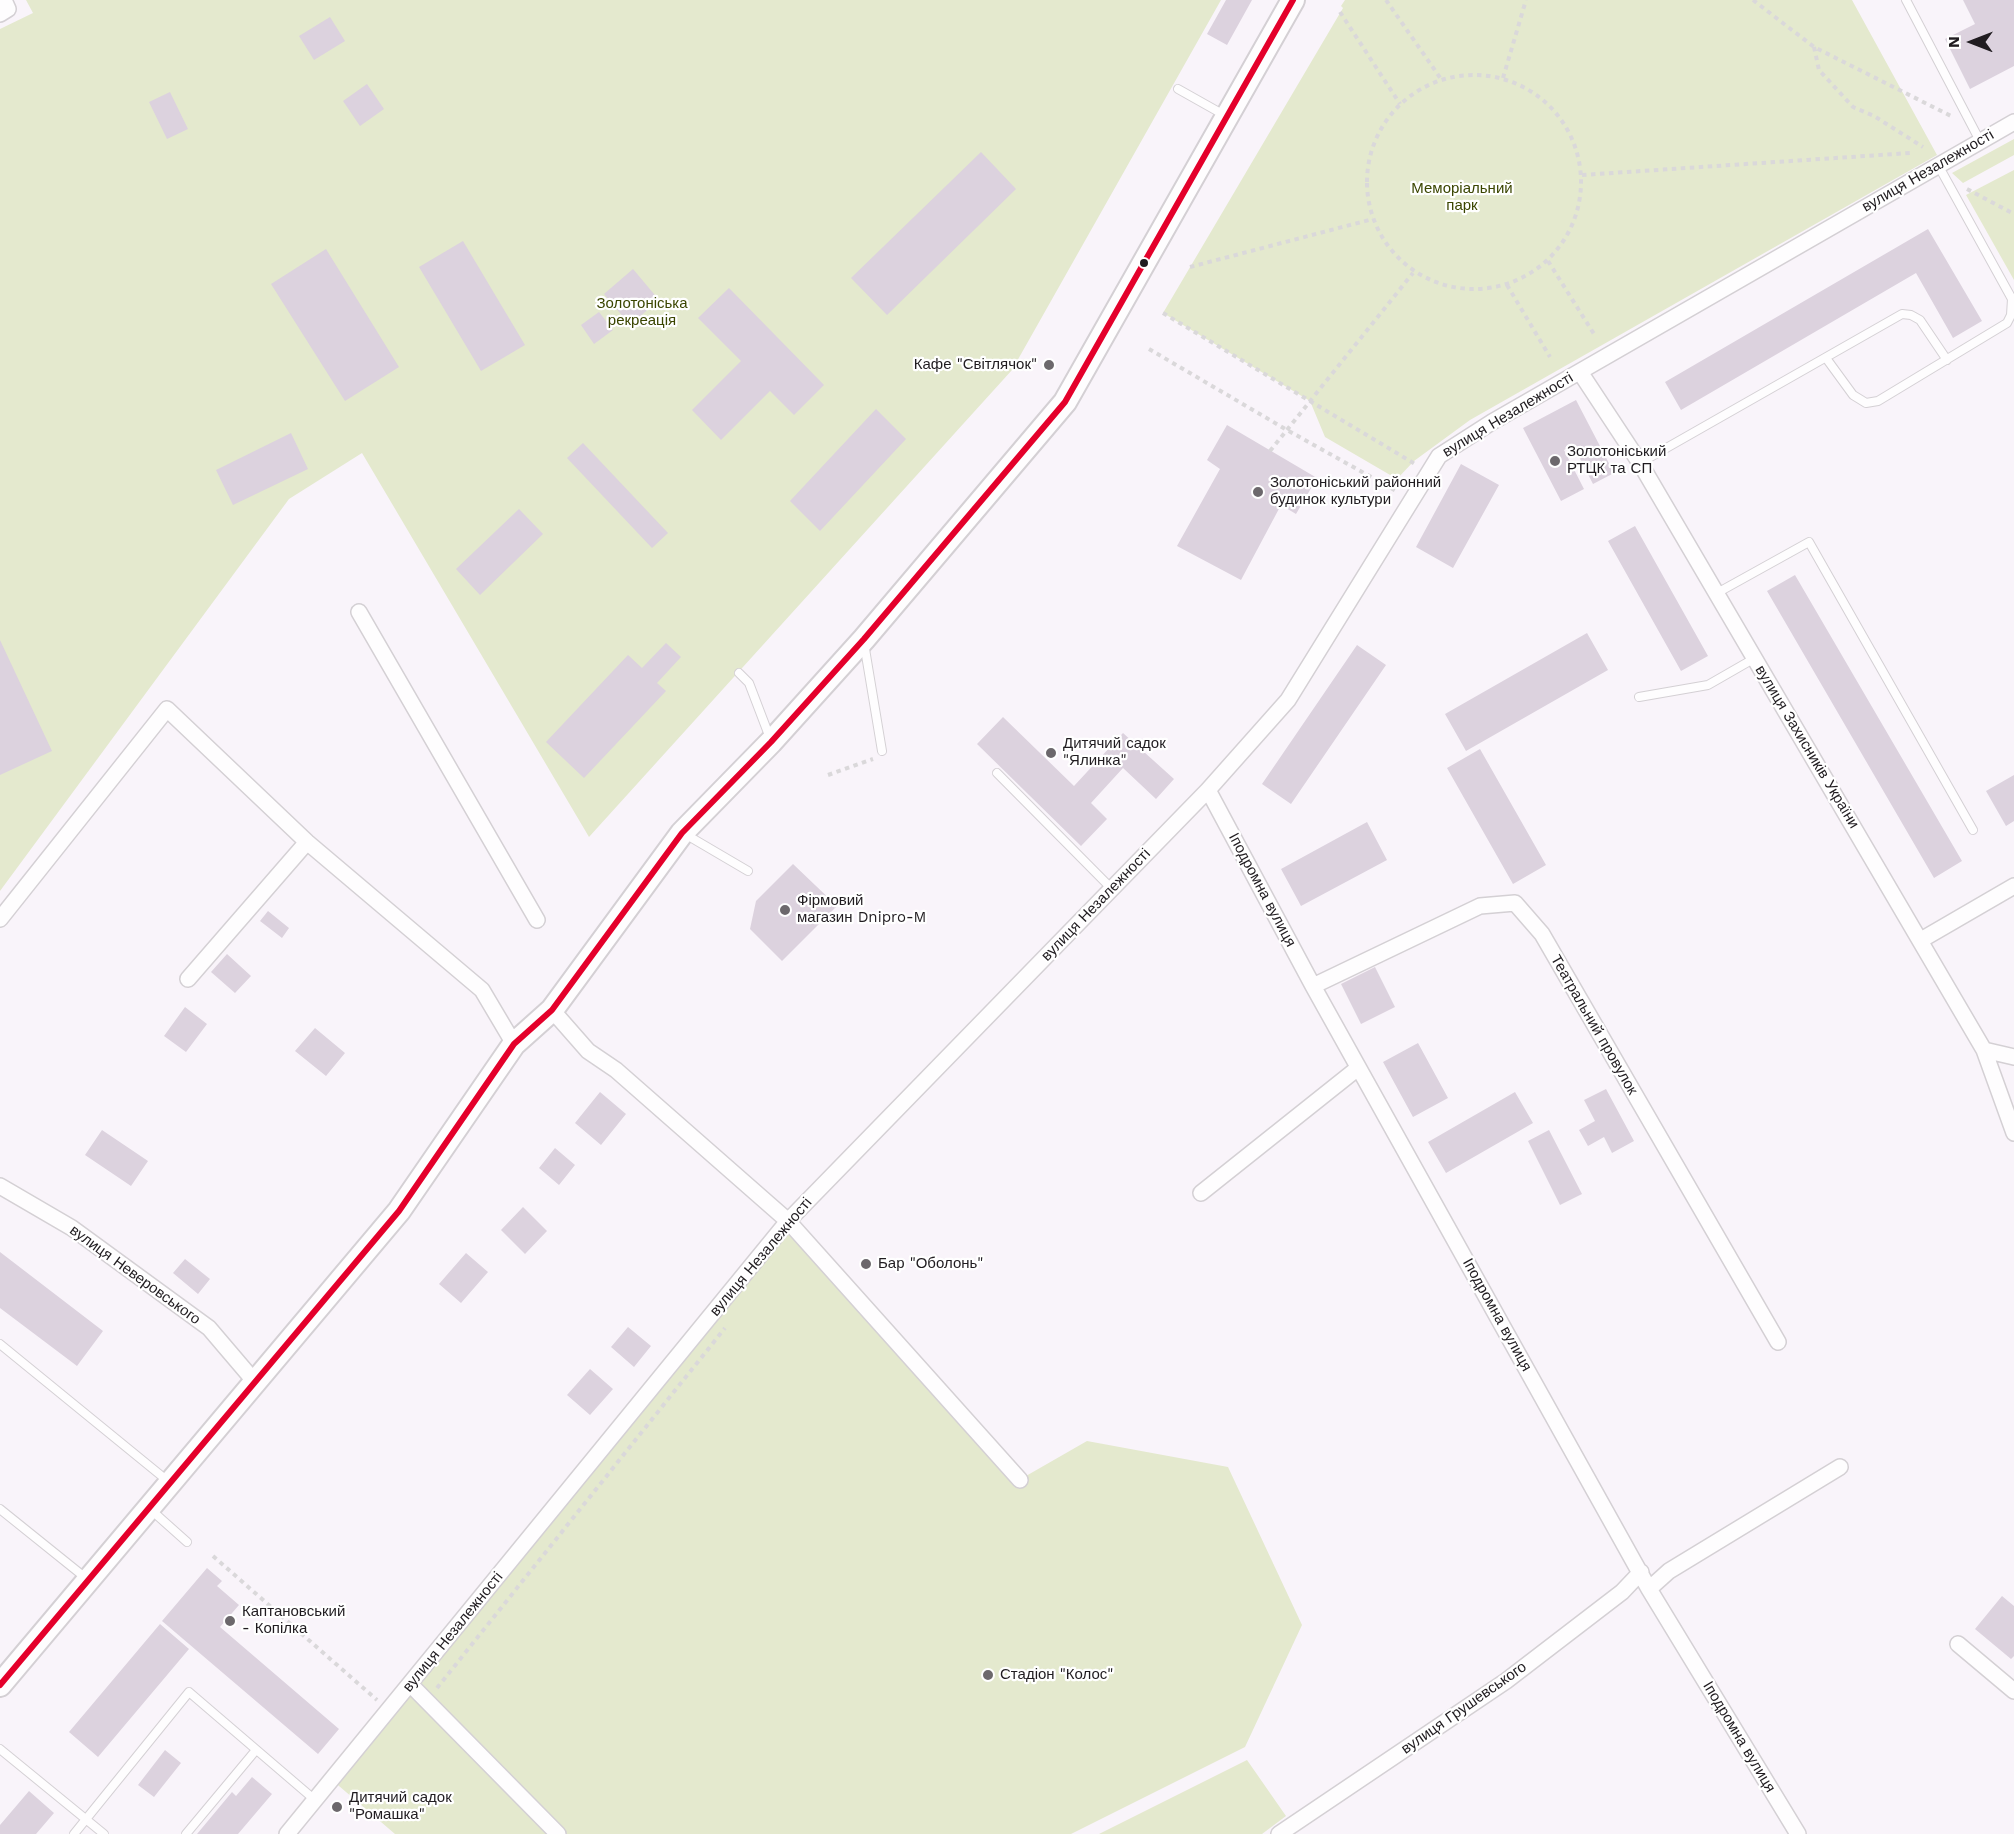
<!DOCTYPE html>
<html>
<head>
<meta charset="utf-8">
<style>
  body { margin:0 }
  #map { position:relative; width:2014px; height:1834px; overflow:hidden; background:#f9f4fa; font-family:"Work Sans",sans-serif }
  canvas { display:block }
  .north { position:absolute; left:1942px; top:12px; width:60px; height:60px; -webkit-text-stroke:4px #fff; paint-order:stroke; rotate:270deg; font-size:16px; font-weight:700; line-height:24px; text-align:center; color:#201c20 }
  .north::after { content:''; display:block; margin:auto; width:21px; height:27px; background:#201c20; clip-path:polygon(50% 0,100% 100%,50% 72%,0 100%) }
</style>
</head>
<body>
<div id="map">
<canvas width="2014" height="1834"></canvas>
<div class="north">N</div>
</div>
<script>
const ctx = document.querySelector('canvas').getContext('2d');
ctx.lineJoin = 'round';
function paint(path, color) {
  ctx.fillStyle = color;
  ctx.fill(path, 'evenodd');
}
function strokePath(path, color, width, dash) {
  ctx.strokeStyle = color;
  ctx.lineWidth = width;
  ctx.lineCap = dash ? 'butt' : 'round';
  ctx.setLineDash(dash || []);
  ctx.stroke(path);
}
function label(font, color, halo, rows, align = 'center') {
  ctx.font = font + ' "Work Sans",sans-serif';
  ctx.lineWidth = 4.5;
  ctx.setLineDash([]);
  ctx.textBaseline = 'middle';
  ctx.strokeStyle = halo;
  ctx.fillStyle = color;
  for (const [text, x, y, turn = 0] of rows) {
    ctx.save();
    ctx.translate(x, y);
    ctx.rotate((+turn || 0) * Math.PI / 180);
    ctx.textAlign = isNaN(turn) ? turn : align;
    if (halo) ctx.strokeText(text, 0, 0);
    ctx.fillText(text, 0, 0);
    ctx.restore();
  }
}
const green = new Path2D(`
  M26 0H1221L1012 370 589 837 362 453 289 499 0 891V29L33 13Z
  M1345 0H1852L1937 155 1470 420 1414 461 1397 479 1325 437 1310 401 1163 313 1343 8 1341 6Z
  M2014 139V155L1963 183 1952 173Z
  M2014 170V280L1966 195Z
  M788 1221 1019 1480 1087 1441 1228 1467 1302 1625 1245 1747 1071 1834H395L332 1780Z
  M1247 1760 1286 1816 1262 1834H1099Z`);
const building = new Path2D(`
  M1226 0H1252L1227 45 1207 34Z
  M1963 0H2014V66L1970 89 1945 39 1975 24Z
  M330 17 345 41 314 60 299 36Z
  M367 84 384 109 360 126 343 101Z
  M170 92 188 129 167 139 149 102Z
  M981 152 1016 189 887 315 851 278Z
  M1928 229 1982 321 1953 338 1916 273 1681 410 1665 382Z
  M463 241 525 345 481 371 419 267Z
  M326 249 399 367 345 401 271 284Z
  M633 269 659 300 630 325 604 294Z
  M729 288 824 385 794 415 770 391 721 440 692 410 741 361 698 318Z
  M599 312 613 330 594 344 581 325Z
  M1576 400 1614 473 1593 484 1573 445 1564 450 1584 489 1561 501 1523 428Z
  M876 409 906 439 820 531 790 501Z
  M1227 425 1317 478 1296 514 1281 505 1241 580 1177 546 1220 469 1207 460Z
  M291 433 308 469 233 505 216 470Z
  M583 443 668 533 652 548 567 458Z
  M1461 464 1499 485 1453 568 1416 547Z
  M519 509 543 534 480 595 456 569Z
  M1635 526 1708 656 1681 671 1608 541Z
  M1795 575 1962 861 1934 878 1767 591Z
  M1587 633 1608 670 1466 751 1445 714Z
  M0 640 52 751 0 775Z
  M666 643 681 657 657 683 666 691 584 778 546 742 628 655 642 668Z
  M1357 645 1386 665 1291 804 1262 784Z
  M1003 717 1074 786 1123 733 1174 779 1156 799 1123 768 1091 803 1107 819 1081 846 977 744Z
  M1480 749 1546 865 1513 884 1447 768Z
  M2014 775V821L2006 826 1986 791Z
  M1367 822 1387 860 1301 906 1281 869Z
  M793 864 837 906 782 961 750 929 756 901Z
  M268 911 289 928 282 938 260 921Z
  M227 954 251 976 235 993 211 972Z
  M1375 967 1395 1007 1361 1024 1341 984Z
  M185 1007 207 1024 186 1052 164 1036Z
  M315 1028 345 1053 326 1076 295 1051Z
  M1418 1043 1448 1098 1413 1117 1383 1062Z
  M1606 1089 1634 1141 1612 1153 1604 1137 1588 1146 1579 1130 1595 1121 1584 1100Z
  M600 1092 626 1114 601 1145 575 1123Z
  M1515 1092 1533 1123 1446 1173 1428 1142Z
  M102 1130 148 1161 131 1186 85 1155Z
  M1549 1130 1582 1194 1560 1205 1528 1141Z
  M555 1148 575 1165 559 1185 539 1168Z
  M523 1207 547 1231 525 1254 501 1230Z
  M0 1252 103 1331 77 1366 0 1308Z
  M466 1253 488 1272 461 1303 439 1284Z
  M185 1259 210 1279 198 1294 173 1273Z
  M628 1327 651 1346 634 1367 611 1347Z
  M590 1369 613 1389 590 1415 567 1395Z
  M207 1568 222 1581 217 1586 239 1605 220 1627 339 1729 318 1754 162 1621Z
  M2002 1596 2014 1606V1656L2011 1659 1975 1629Z
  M160 1624 189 1649 98 1757 69 1732Z
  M165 1750 181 1763 154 1797 138 1785Z
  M252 1777 272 1794 238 1834H197L232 1792 236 1796Z
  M29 1791 54 1813 36 1834H0V1825Z`);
const path = new Path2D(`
  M1386 0 1441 79
  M1753 0 1814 47 1953 117
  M1340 12 1400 104
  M1814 47 1819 70 1853 107 1874 116 1923 147
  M1367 182a107 107 0 1 1 214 0a107 107 0 1 1-214 0Z
  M1503 78 1526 0
  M1582 175 1910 153
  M1967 189 2014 214
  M1548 261 1594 334
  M1190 267 1373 219
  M1507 285 1550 357
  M1163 313 1415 464
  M1149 349 1287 430 1398 492
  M1270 451 1413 273
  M828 775 873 759
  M213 1556 377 1700
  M437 1688 725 1328`);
const lane = new Path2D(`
  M1906 0 1980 141
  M1178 89 1226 116
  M1826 358 1853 395 1866 403 1878 401 2007 323 2011 315 2012 299 1938 165
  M1640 463 1902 314 1911 315 1920 320 1947 360
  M1717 593 1809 542 1973 830
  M864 643 882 751
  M739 673 749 683 770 738
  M1639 697 1708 685 1755 658
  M997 773 1112 889
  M685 834 748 871
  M0 1344 169 1482
  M0 1509 87 1579
  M150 1509 187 1542
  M0 1749 104 1834
  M74 1834 189 1692 315 1800
  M186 1834 256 1750`);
const street = new Path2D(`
  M0 14 8 9 4 0
  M1580 372 1640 463 1984 1050 2014 1133
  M359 612 537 920
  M1208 790 1313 986 1649 1589 1798 1834
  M0 919 167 709 307 842 482 990 514 1044
  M1921 940 2014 886
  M188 979 307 842
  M1313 986 1480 906 1515 903 1542 934 1778 1342
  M552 1010 588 1051 616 1070 788 1221 1020 1480
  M1984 1050 2014 1057
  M0 1186 72 1228 209 1328 255 1382
  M1201 1193 1358 1068
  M1649 1589 1669 1571 1840 1467
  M1958 1644 2014 1691
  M410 1684 558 1834
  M287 1834 788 1221 1208 790 1288 700 1439 456 1492 422 2014 122
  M1279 1834 1506 1681 1622 1592 1641 1572`);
const secondary = new Path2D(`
  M0 1685 399 1211 514 1044 552 1010 682 833 771 742 864 639 1065 402 1293 0`);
const bus1 = new Path2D(`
  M0 1685 399 1211 514 1044 552 1010 682 833 771 742 864 639 1065 402 1293 0`);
const markers = [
  [1144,263,5,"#201c20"],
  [1049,365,6,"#6c686c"],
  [1555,461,6,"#6c686c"],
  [1258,492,6,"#6c686c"],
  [1051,753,6,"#6c686c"],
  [785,910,6,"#6c686c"],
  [866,1264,6,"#6c686c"],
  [230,1621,6,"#6c686c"],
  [988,1675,6,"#6c686c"],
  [337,1807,6,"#6c686c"]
];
const streetNames = [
  ["вулиця Незалежності",1928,171,-30],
  ["вулиця Незалежності",1508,415,-31],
  ["вулиця Захисників України",1807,747,59],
  ["Іподромна вулиця",1262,890,62],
  ["вулиця Незалежності",1096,905,-46],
  ["Театральний провулок",1594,1025,60],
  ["вулиця Незалежності",761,1257,-50],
  ["вулиця Неверовського",135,1275,36],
  ["Іподромна вулиця",1497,1315,61],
  ["вулиця Незалежності",453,1632,-51],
  ["вулиця Грушевського",1464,1708,-35],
  ["Іподромна вулиця",1739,1737,59]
];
const parkNames = [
  ["Меморіальний",1462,189],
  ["парк",1462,206],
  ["Золотоніська",642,304],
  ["рекреація",642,321]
];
const poiNames = [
  ["Кафе \"Світлячок\"",1037,365,"right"],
  ["Золотоніський",1567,452],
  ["РТЦК та СП",1567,469],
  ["Золотоніський районний",1270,483],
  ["будинок культури",1270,500],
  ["Дитячий садок",1063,744],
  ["\"Ялинка\"",1063,761],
  ["Фірмовий",797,901],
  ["магазин Dnipro-M",797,918],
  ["Бар \"Оболонь\"",878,1264],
  ["Каптановський",242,1612],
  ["- Копілка",242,1629],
  ["Стадіон \"Колос\"",1000,1675],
  ["Дитячий садок",349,1798],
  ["\"Ромашка\"",349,1815]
];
paint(green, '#e4e9ce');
paint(building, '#dcd2de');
strokePath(lane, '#d4d0d4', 10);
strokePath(street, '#d4d0d4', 18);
strokePath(secondary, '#d4d0d4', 26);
strokePath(path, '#dad8da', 4, [4.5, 4.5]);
strokePath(lane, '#fefdfe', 8);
strokePath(street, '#fefdfe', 15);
strokePath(secondary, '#fefdfe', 22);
strokePath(bus1, '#e4002b', 6);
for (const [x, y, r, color] of markers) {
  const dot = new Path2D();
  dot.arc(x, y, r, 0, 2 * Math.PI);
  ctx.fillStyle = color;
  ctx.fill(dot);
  strokePath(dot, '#fff', 2);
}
label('15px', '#201c20', '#fff', streetNames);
label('15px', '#3a4500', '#fff', parkNames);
label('15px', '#201c20', '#fff', poiNames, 'left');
</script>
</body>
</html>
